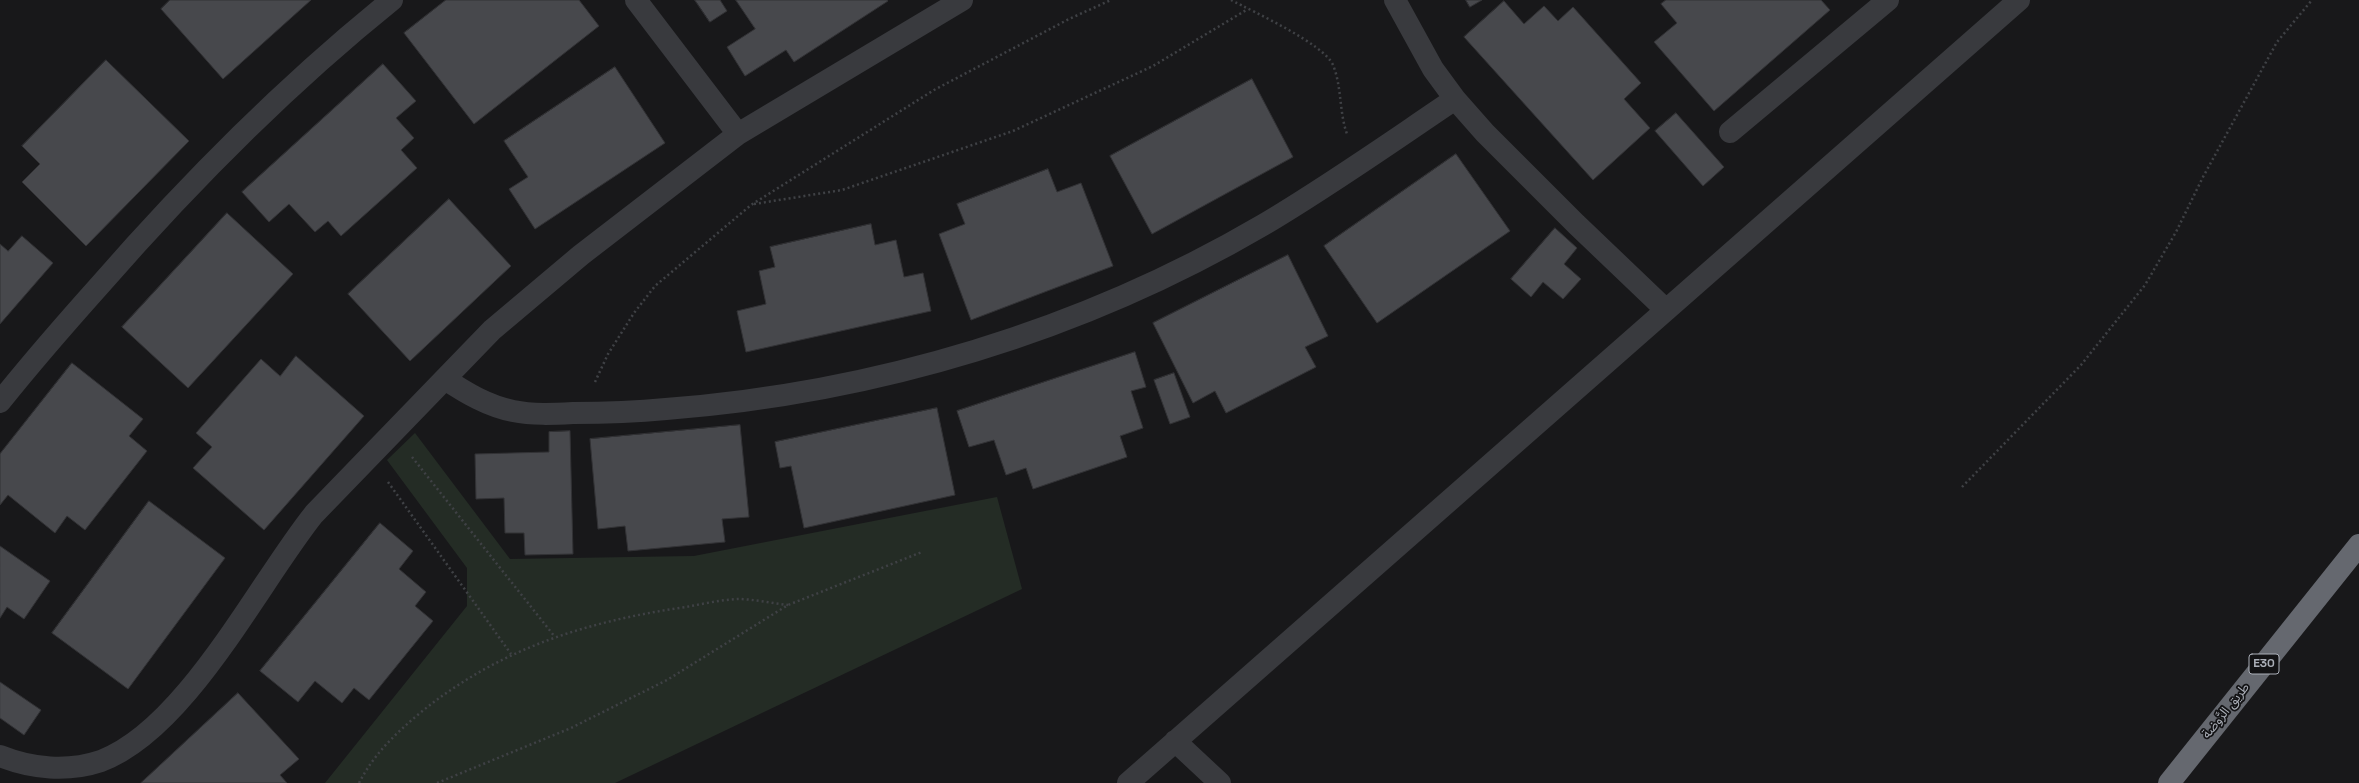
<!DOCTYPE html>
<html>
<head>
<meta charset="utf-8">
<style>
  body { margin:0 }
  canvas { display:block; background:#18181a }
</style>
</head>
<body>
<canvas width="2359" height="783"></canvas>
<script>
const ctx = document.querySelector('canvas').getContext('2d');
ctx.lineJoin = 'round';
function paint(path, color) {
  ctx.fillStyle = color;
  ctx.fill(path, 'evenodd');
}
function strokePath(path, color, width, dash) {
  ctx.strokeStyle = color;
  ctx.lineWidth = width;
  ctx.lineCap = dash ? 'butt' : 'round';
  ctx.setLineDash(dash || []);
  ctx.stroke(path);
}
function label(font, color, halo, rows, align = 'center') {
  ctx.font = font + ' "Space Grotesk","Noto Sans Arabic",sans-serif';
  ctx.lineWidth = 3.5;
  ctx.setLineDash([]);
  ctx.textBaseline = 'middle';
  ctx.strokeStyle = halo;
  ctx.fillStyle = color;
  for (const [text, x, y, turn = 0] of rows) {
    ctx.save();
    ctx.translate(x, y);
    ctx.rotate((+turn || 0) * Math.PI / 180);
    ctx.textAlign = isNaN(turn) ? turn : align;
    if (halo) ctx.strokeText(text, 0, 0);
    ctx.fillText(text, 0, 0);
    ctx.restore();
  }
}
const green = new Path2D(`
  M415 433 510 559 694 556 997 497 1022 589 615 783H325L467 606V568L387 460Z`);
const building = new Path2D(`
  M170 0H311L223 79 161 9Z
  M446 0H579L599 26 474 124 404 33Z
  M695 0H720L727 11 710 22Z
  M736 0H887L888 1 794 62 786 50 745 76 727 47 755 29Z
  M1466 0H1482L1470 7Z
  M1666 0H1821L1830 10 1714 111 1654 42 1677 23 1661 4Z
  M1504 1 1524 24 1544 6 1558 21 1573 7 1641 83 1624 99 1650 128 1593 180 1464 37Z
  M106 60 189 141 86 246 22 182 40 164 22 146Z
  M383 64 416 101 396 118 414 138 401 150 417 168 341 236 328 221 315 232 289 204 269 222 242 192Z
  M615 67 665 143 535 229 509 189 528 177 504 141Z
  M1252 79 1293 157 1152 234 1110 156Z
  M1676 113 1724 167 1703 186 1655 131Z
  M1456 154 1510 231 1377 323 1324 246Z
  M1048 169 1057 192 1081 183 1113 266 971 320 939 234 965 224 957 204Z
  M449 199 511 266 410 361 348 294Z
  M227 213 293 274 188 388 122 327Z
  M871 224 875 245 896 240 904 277 923 273 931 311 746 352 737 311 766 304 759 271 775 267 770 247Z
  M1555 228 1577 248 1564 264 1581 279 1563 299 1543 282 1531 297 1511 279Z
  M22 236 53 263 0 324V244L8 251Z
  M1288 255 1328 336 1305 347 1316 367 1226 413 1215 391 1193 403 1153 323Z
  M1135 352 1146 387 1131 391 1143 428 1120 436 1127 457 1033 489 1026 468 1006 475 994 440 969 447 957 411Z
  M296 356 364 416 264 530 193 468 212 447 196 433 261 359 280 376Z
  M72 363 143 419 129 436 147 451 85 530 67 516 55 533 8 495 0 505V454Z
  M1174 373 1190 417 1170 424 1154 380Z
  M937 408 955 495 804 528 791 466 780 468 775 442Z
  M740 425 749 517 722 519 725 542 628 551 625 526 598 529 590 439Z
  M570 431 573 554 525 555 524 533H505L504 498 476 499 475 454 549 452V432Z
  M149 501 225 558 128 689 52 633Z
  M380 523 413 551 399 569 426 592 415 606 433 621 369 700 354 688 342 703 315 681 298 702 260 671Z
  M0 546 50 581 24 619 7 607 0 618Z
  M0 682 41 710 24 735 0 718Z
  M238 693 299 759 280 775 287 783H141Z`);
const path = new Path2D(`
  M1231 0C1254 12 1324 44 1333 65 1342 87 1339 112 1347 134
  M754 204 842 190 1013 131 1153 66 1248 9
  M595 382 608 354 634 313 655 286 751 205 934 90 1069 19 1111 0
  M412 457 555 637
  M388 482 511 654
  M1962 487 2081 365 2145 285 2176 232 2203 177 2277 42 2312 0
  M359 783C374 754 395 734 420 713 498 649 587 621 686 607 702 604 720 600 737 599 753 599 771 603 788 605
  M437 783 571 728 667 680 788 605 922 552`);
const minor = new Path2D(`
  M636 0 738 134
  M1395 0 1433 69 1455 99 1485 133 1576 224 1666 310
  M1730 132 1888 0
  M445 379C466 393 488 406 513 411 533 415 553 414 573 413 604 413 635 412 666 409 875 393 1082 331 1263 225 1329 186 1391 142 1455 99
  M0 402C32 362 66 323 100 285 190 182 285 86 392 0
  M1175 741 1220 783
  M0 756C32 769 68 772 101 761 186 729 258 584 314 514L492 330 581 255 738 134 962 0
  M1128 783 2019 0`);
const highway = new Path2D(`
  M2169 783 2359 545`);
const shields = [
  [2264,664,30]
];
const shieldNames = [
  ["E30",2264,664]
];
const streetNames = [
  ["طريق الرَّوضة",2226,711,-51]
];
paint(green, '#242c25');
paint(building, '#47484c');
strokePath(building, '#323235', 1);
strokePath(path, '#3f4145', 2.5, [2, 3]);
strokePath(minor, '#393a3e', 22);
strokePath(highway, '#65686f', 22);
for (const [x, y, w] of shields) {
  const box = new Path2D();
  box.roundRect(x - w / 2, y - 10, w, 20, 3);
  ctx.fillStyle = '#131315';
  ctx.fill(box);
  strokePath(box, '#abafb8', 1);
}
label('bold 12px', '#abafb8', null, shieldNames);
label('13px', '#abafb8', '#131315', streetNames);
</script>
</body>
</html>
